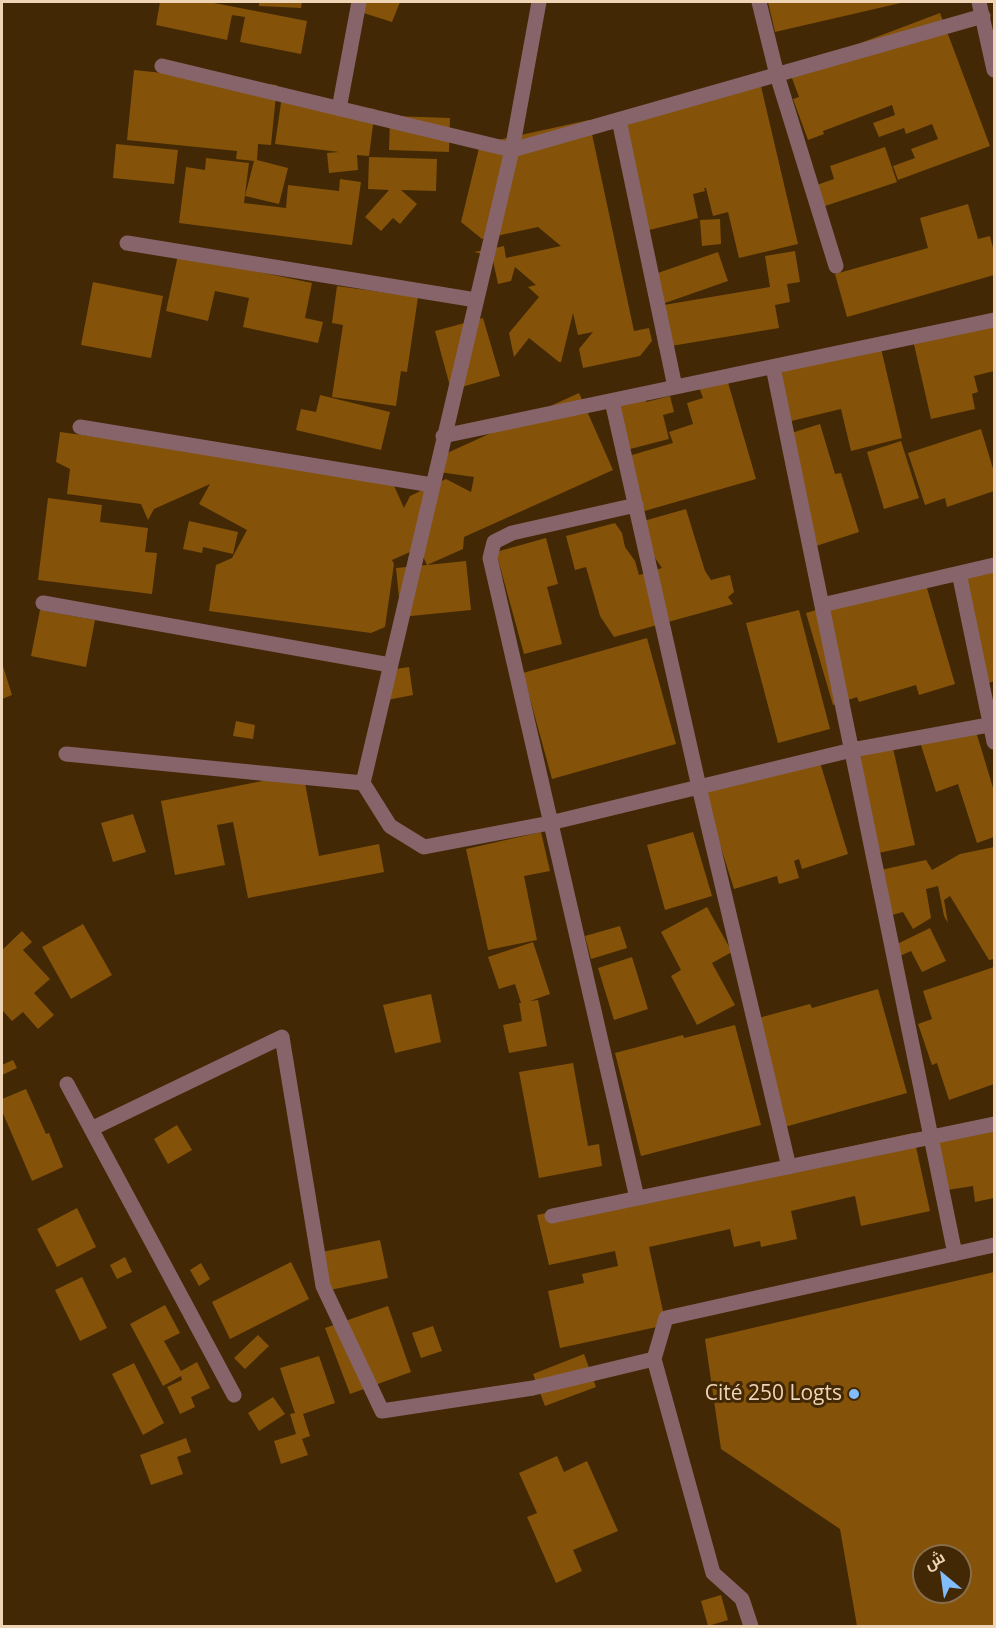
<!DOCTYPE html>
<html>
<head>
<meta charset="utf-8">
<style>
  body { margin:0 }
  #map { position:relative; width:996px; height:1628px; overflow:hidden; background:#422804; font-family:"Open Sans",Cairo,sans-serif }
  canvas { display:block }
  .frame { position:absolute; inset:0; border:3px solid #f0d4b6; pointer-events:none }
  .north { position:absolute; left:912px; top:1544px; width:60px; height:60px; box-sizing:border-box; background:#422804; border:2px solid #886d4b; border-radius:50%; rotate:331deg; font-size:16px; font-weight:700; line-height:24px; text-align:center; color:#f0d4b6 }
  .north::after { content:''; display:block; margin:auto; width:21px; height:27px; background:#80bdfa; clip-path:polygon(50% 0,100% 100%,50% 72%,0 100%) }
</style>
</head>
<body>
<div id="map">
<canvas width="996" height="1628"></canvas>
<div class="frame"></div>
<div class="north">ش</div>
</div>
<script>
const ctx = document.querySelector('canvas').getContext('2d');
ctx.lineJoin = 'round';
function paint(path, color) {
  ctx.fillStyle = color;
  ctx.fill(path, 'evenodd');
}
function strokePath(path, color, width, dash) {
  ctx.strokeStyle = color;
  ctx.lineWidth = width;
  ctx.lineCap = dash ? 'butt' : 'round';
  ctx.setLineDash(dash || []);
  ctx.stroke(path);
}
function label(font, color, halo, rows, align = 'center') {
  ctx.font = font + ' "Open Sans",sans-serif';
  ctx.lineWidth = 6;
  ctx.setLineDash([]);
  ctx.textBaseline = 'middle';
  ctx.strokeStyle = halo;
  ctx.fillStyle = color;
  for (const [text, x, y, turn = 0] of rows) {
    ctx.save();
    ctx.translate(x, y);
    ctx.rotate((+turn || 0) * Math.PI / 180);
    ctx.textAlign = isNaN(turn) ? turn : align;
    if (halo) ctx.strokeText(text, 0, 0);
    ctx.fillText(text, 0, 0);
    ctx.restore();
  }
}
const building = new Path2D(`
  M160 2H209L307 21 301 54 240 42 245 17 232 15 227 40 156 25Z
  M259 2H302L301 8 259 6Z
  M354 2H400L392 22 351 9Z
  M768 2H905L775 32Z
  M940 13 990 146 898 180 893 166 915 158 911 149 938 139 932 124 906 134 904 128 879 137 873 123 895 115 892 105 823 131 824 134 808 140 793 99 799 97 789 70Z
  M134 70 277 85 271 145 258 144 257 160 288 168 279 204 245 196 254 161 236 159 237 151 127 140Z
  M760 82 798 244 739 258 728 212 713 216 706 188H704L705 191 693 194 698 218 637 233 612 116Z
  M282 96 375 109 369 156 357 155 358 170 329 173 327 153 339 152 275 144Z
  M390 116 450 118 449 152 389 150Z
  M589 120 634 331 649 328 652 341 640 356 583 368 579 349 593 332 578 335 573 313 561 362H559L529 338 514 357 509 333 539 297 528 287 536 285 515 267 511 281 498 284 492 256 474 252 504 246 506 258 561 246 538 227 482 239 461 222 480 144Z
  M116 144 178 150 174 184 113 178Z
  M885 147 897 182 819 208 811 187 834 179 830 166Z
  M369 157 437 159 436 191 401 190 417 204 400 224 393 218 381 231 365 217 389 190 368 189Z
  M206 158 249 163 244 203 286 208 288 185 339 191 340 179 361 182 352 245 179 223 186 167 205 170Z
  M968 204 978 239 990 236 994 252V275L847 317 835 274 928 248 920 218Z
  M720 219 721 244 702 246 700 220Z
  M795 251 800 282 787 284 790 302 775 305 779 328 659 348 652 307 770 287 765 256Z
  M718 252 728 281 662 304 652 275Z
  M178 255 312 283 305 318 323 322 318 343 243 327 249 298 215 291 208 321 166 311Z
  M93 282 163 296 151 358 81 345Z
  M337 286 418 297 407 372 401 371 396 406 332 397 343 325 332 323Z
  M483 318 500 376 451 390 435 331Z
  M994 320V371L974 376 978 392 972 394 975 409 931 419 913 340Z
  M880 344 902 438 851 451 841 409 783 423 770 370Z
  M727 379 756 479 641 512 625 457 673 443 669 432 693 424 687 403 703 398 699 387Z
  M579 393 613 470 464 537 463 549 427 565 466 561 471 610 401 617 396 568 427 565 419 548 392 560 394 564 385 627 371 633 209 611 216 565 232 558 247 530 199 504 210 484 154 509 148 520 141 504 67 494 70 469 56 462 60 432 390 477 404 508 410 496 446 479 471 492 474 477 432 471 434 459Z
  M320 395 390 412 381 450 296 430 301 409 316 412Z
  M645 396 646 402 670 396 674 412 663 415 669 439 630 449 618 403Z
  M820 424 835 474 841 473 859 532 816 546 782 436Z
  M981 429 994 472V491L947 507 945 498 925 505 908 453Z
  M901 441 919 498 884 509 867 452Z
  M48 498 102 505 100 522 148 528 145 552 157 553 152 594 38 580Z
  M686 509 705 571 711 580 730 575 734 592 728 597 733 604 614 637 600 616 586 567 575 570 566 536 615 523 622 533 625 547 635 561 639 575 662 568 646 545 640 522Z
  M189 521 238 532 233 554 203 547 202 553 183 549Z
  M546 538 558 584 547 587 562 644 524 654 496 552Z
  M994 566V681L989 683 960 576Z
  M924 578 955 684 919 695 916 685 859 702 857 697 833 705 806 613Z
  M40 610 95 620 86 667 31 656Z
  M799 610 830 729 778 743 746 623Z
  M647 638 676 744 552 779 523 673Z
  M2 663 12 695 2 699Z
  M409 667 413 695 387 700 382 671Z
  M236 721 255 725 253 739 233 736Z
  M974 725 994 791V837L977 843 958 784 936 792 920 742Z
  M892 744 915 845 874 854 850 753Z
  M819 759 848 854 802 869 799 859 794 861 799 878 779 884 777 876 734 889 703 791Z
  M303 773 319 856 379 844 384 872 248 898 233 822 217 825 225 865 175 875 161 801Z
  M133 814 146 852 113 862 101 823Z
  M541 832 550 871 524 876 537 940 488 950 466 849Z
  M693 832 712 896 665 910 647 845Z
  M994 847V959L989 960 950 896 944 900 948 923 944 916 938 886 926 889 931 918 913 929 903 912 892 915 876 871 926 860 932 870 960 854Z
  M707 907 732 952 712 963 735 1005 697 1025 671 976 681 970 661 932Z
  M83 924 112 975 71 999 42 947Z
  M620 926 627 948 591 959 585 936Z
  M930 928 946 961 922 972 911 951 900 956 895 945Z
  M22 931 32 942 23 950 50 979 34 993 54 1015 38 1029 23 1012 12 1021 2 1010V950Z
  M533 942 550 994 530 1001 538 1000 547 1046 509 1053 503 1025 522 1021 519 1003H521L515 984 499 989 488 957Z
  M632 957 648 1009 614 1020 598 968Z
  M994 967V1084L949 1100 937 1063 932 1065 918 1024 932 1019 923 991Z
  M878 989 907 1093 781 1128 751 1020 810 1004 812 1008Z
  M431 994 441 1042 395 1053 383 1005Z
  M735 1025 761 1125 641 1156 615 1053 683 1035 684 1038Z
  M13 1060 17 1068 2 1075V1065Z
  M573 1063 588 1146 599 1144 602 1166 539 1178 519 1072Z
  M26 1089 46 1134 49 1133 63 1167 32 1181 2 1111V1099Z
  M994 1122V1198L975 1202 973 1186 947 1190 937 1133Z
  M177 1125 192 1150 168 1164 154 1139Z
  M913 1133 930 1211 861 1226 855 1196 791 1211 797 1239 761 1247 760 1241 734 1247 730 1229 649 1247 666 1325 560 1348 548 1291 584 1283 582 1274 618 1266 615 1251 549 1265 537 1215Z
  M77 1208 96 1247 57 1267 37 1229Z
  M380 1240 388 1278 330 1290 322 1252Z
  M125 1257 132 1272 117 1279 110 1265Z
  M291 1262 309 1299 230 1339 212 1302Z
  M201 1263 210 1279 199 1286 190 1270Z
  M994 1272V1626H857L840 1529 721 1449 705 1339ZM924 1556H960V1592H924Z
  M82 1277 107 1328 80 1341 55 1290Z
  M165 1305 180 1333 164 1341 181 1371 197 1362 210 1388 191 1397 195 1407 180 1414 167 1387 182 1380 181 1376 163 1386 130 1324Z
  M388 1306 411 1372 350 1394 325 1328Z
  M433 1326 442 1351 421 1358 412 1333Z
  M258 1335 269 1346 245 1369 234 1358Z
  M584 1354 596 1387 545 1406 533 1374Z
  M319 1356 335 1403 303 1414 310 1436 302 1439 308 1455 281 1464 274 1441 296 1434 290 1414 295 1413 280 1368Z
  M134 1363 164 1423 143 1435 112 1374Z
  M273 1397 285 1414 259 1431 248 1413Z
  M186 1438 191 1452 177 1457 183 1474 151 1485 140 1455Z
  M557 1456 564 1472 587 1461 618 1531 573 1550 582 1571 556 1583 527 1517 537 1513 519 1473Z
  M721 1595 728 1620 708 1626 701 1601Z`);
const minor = new Path2D(`
  M539 2 512 150 363 783 390 826 424 847 550 823 852 750 994 724
  M759 2 777 75 836 266
  M979 2 994 70
  M162 66 512 150 983 16
  M339 109 359 2
  M619 120 675 387
  M127 243 476 300
  M773 367 955 1254
  M612 401 699 787 789 1167
  M80 427 432 485
  M443 436 994 320
  M636 505 512 533 494 542 490 558 637 1198
  M959 573 994 742
  M43 603 390 665
  M822 605 994 565
  M66 754 363 783
  M67 1084 234 1395
  M91 1129 282 1037 323 1286 382 1411 533 1388 654 1359 666 1318 994 1245
  M552 1216 994 1124
  M654 1359 713 1573 742 1599 751 1626`);
const markers = [
  [854,1394,6,"#80bdfa"]
];
const poiNames = [
  ["Cité 250 Logts",842,1394]
];
paint(building, '#845309');
strokePath(minor, '#876469', 15);
for (const [x, y, r, color] of markers) {
  const dot = new Path2D();
  dot.arc(x, y, r, 0, 2 * Math.PI);
  ctx.fillStyle = color;
  ctx.fill(dot);
  strokePath(dot, '#422804', 2);
}
label('21px', '#f0d4b6', '#422804', poiNames, 'right');
</script>
</body>
</html>
